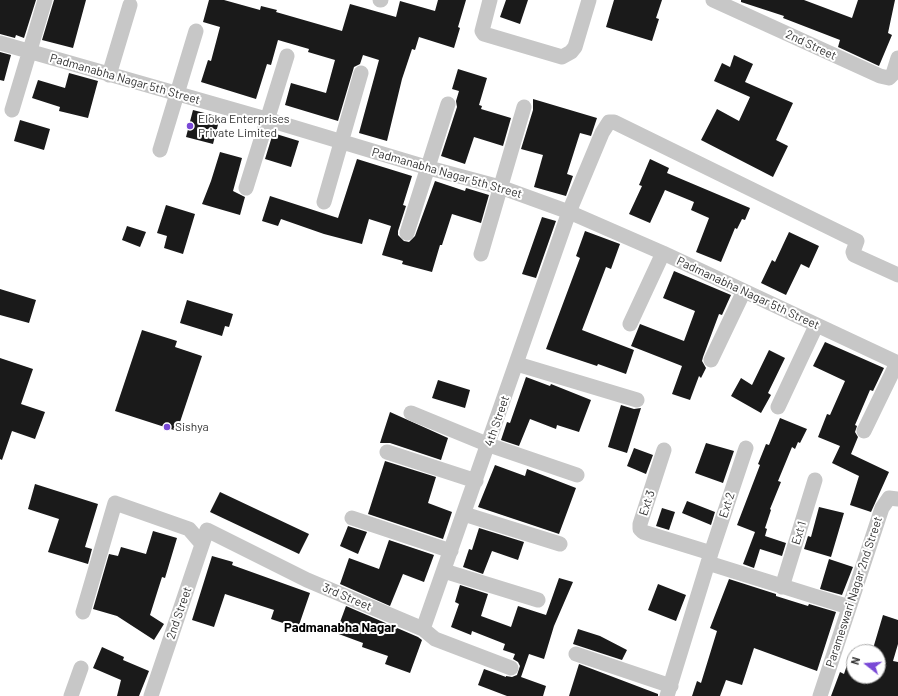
<!DOCTYPE html>
<html>
<head>
<meta charset="utf-8">
<style>
  body { margin:0 }
  #map { position:relative; width:898px; height:696px; overflow:hidden; background:#fff; font-family:Barlow,sans-serif }
  canvas { display:block }
  .north { position:absolute; left:846px; top:644px; width:40px; height:40px; box-sizing:border-box; background:#fff; border:1px solid #adadad; border-radius:50%; rotate:287deg; font-size:11px; font-weight:700; line-height:16px; text-align:center; color:#333 }
  .north::after { content:''; display:block; margin:auto; width:14px; height:18px; background:#7949d6; clip-path:polygon(50% 0,100% 100%,50% 72%,0 100%) }
</style>
</head>
<body>
<div id="map">
<canvas width="898" height="696"></canvas>
<div class="north">N</div>
</div>
<script>
const ctx = document.querySelector('canvas').getContext('2d');
ctx.lineJoin = 'round';
function paint(path, color) {
  ctx.fillStyle = color;
  ctx.fill(path, 'evenodd');
}
function strokePath(path, color, width, dash) {
  ctx.strokeStyle = color;
  ctx.lineWidth = width;
  ctx.lineCap = dash ? 'butt' : 'round';
  ctx.setLineDash(dash || []);
  ctx.stroke(path);
}
function label(font, color, halo, rows, align = 'center') {
  ctx.font = font + ' Barlow,sans-serif';
  ctx.lineWidth = 4;
  ctx.setLineDash([]);
  ctx.textBaseline = 'middle';
  ctx.strokeStyle = halo;
  ctx.fillStyle = color;
  for (const [text, x, y, turn = 0] of rows) {
    ctx.save();
    ctx.translate(x, y);
    ctx.rotate((+turn || 0) * Math.PI / 180);
    ctx.textAlign = isNaN(turn) ? turn : align;
    if (halo) ctx.strokeText(text, 0, 0);
    ctx.fillText(text, 0, 0);
    ctx.restore();
  }
}
const building = new Path2D(`
  M0 0H36L24 38 16 35 15 38 0 34Z
  M54 0H86L73 48 42 40Z
  M209 0H224L260 10 261 6 277 10 276 12 342 31 350 4 396 17 400 1 435 11 438 0H466L458 27 460 28 454 48 419 37 415 50 412 49 402 79 387 141 359 133 379 60 363 55 360 64 354 67 338 121 285 105 291 83 326 93 335 60 308 52 309 49 278 40 271 65 267 64 256 99 201 82 208 60 211 61 220 27 203 22Z
  M506 0H528L520 24 500 17Z
  M614 0H662L656 18 659 19 652 41 606 27Z
  M741 0H804L852 18 858 0H895L888 33 892 35 879 66 838 47 840 40 783 18 784 16 741 2Z
  M0 52 11 55 4 81 0 80Z
  M734 55 753 64 745 82 793 103 776 140 788 146 773 177 701 140 717 109 739 121 750 97 714 81 722 63 730 67Z
  M458 69 487 78 479 105 482 106 481 109 511 118 503 146 474 137 465 164 441 156 457 107 456 101 459 91 452 89Z
  M69 73 98 81 88 118 59 111 60 107 32 98 38 80 65 88Z
  M533 99 597 118 591 136 580 133 567 174 573 176 566 196 534 187 543 155 521 149 533 110Z
  M193 110 220 117 213 144 186 137Z
  M20 120 50 129 44 150 14 141Z
  M273 133 299 141 291 167 265 159Z
  M220 152 242 158 233 191 245 197 240 215 202 204 211 181Z
  M357 159 412 176 403 205 406 206 398 231V235L404 241 409 242 415 236 435 181 465 191 466 188 489 195 481 223 452 214 442 245H440L432 272 402 264 403 261 382 255 391 226 369 219 362 244 324 234 281 219 278 226 262 221 270 196 338 218Z
  M650 159 669 168 667 173 750 208 745 220 742 219 737 229 735 228 721 262 696 252 709 218 691 210 694 202 665 190 650 223 629 214 642 186 639 185Z
  M166 205 195 214 183 254 164 248 167 236 157 233Z
  M542 217 556 221 536 278 522 274Z
  M127 226 146 232 140 247 122 240Z
  M585 231 620 244 611 269 606 267 582 330 634 350 626 374 598 364 597 366 546 349 580 258 576 256Z
  M789 232 819 246 809 268 801 264 786 295 761 283 772 260 775 262Z
  M674 271 731 295 722 315 719 314 703 357 702 361 706 368 701 378 699 376 690 400 672 394 682 366 631 346 640 324 684 341 695 311 663 298Z
  M0 289 36 300 29 323 0 315Z
  M187 300 233 314 229 327 225 326 222 336 180 323Z
  M142 330 177 341 175 347 202 356 177 431 115 411Z
  M825 342 884 368 873 391 870 390 855 425 857 426 855 432 858 437 851 454 889 472 871 512 850 505 859 476 832 463 840 446 818 437 827 414 830 415 845 381 813 366Z
  M769 350 785 358 768 393 771 395 761 413 731 396 741 378 752 385Z
  M0 358 33 369 21 404 45 412 35 439 12 431 2 460 0 459Z
  M526 377 550 386 551 384 591 400 579 432 557 425 556 429 530 419 519 446 501 440 507 422 510 423Z
  M438 380 470 390 465 408 432 398Z
  M621 405 634 409 641 408 627 453 608 447Z
  M390 412 448 438 441 460 390 443H380Z
  M780 418 807 429 800 443 798 442 795 449 792 447 778 481 781 482 770 509 771 510 765 528 767 529 765 536 786 543 782 556 760 549 754 568 743 564 755 532 737 525 760 465 758 464 766 444 769 445Z
  M706 443 734 451 723 483 695 473Z
  M634 448 653 455 646 474 627 466Z
  M385 461 436 477 428 503 452 512 443 539 368 514Z
  M495 465 525 476 527 469 576 488 559 534 478 507Z
  M35 484 98 504 85 547 92 549 88 564 48 552 59 519 28 509Z
  M220 492 309 534 299 554 210 512Z
  M687 501 715 512 711 525 682 513Z
  M819 507 844 513 831 557 804 549 808 536 811 537Z
  M662 508 675 512 669 530 656 526Z
  M348 526 367 532 358 554 340 546Z
  M479 528 524 542 518 560 492 551 483 574 463 567 469 549 472 550Z
  M153 531 177 538 165 578 162 577 150 615 164 624 154 640 117 616 93 609 109 554 118 556 121 547 146 554Z
  M389 540 434 555 424 582 403 574 390 606 340 584 349 558 379 569Z
  M212 556 233 562 232 565 310 593 298 628 271 619 274 610 225 594 214 627 192 620Z
  M829 559 853 567 842 595 820 589Z
  M559 578 573 582 554 626 544 659 529 654 521 677 546 686 543 696H507L478 685 484 669 506 677V676L512 677 517 675 520 666 518 662 513 659 515 654 503 650 505 644 472 631 471 635 451 627 459 604 455 602 460 585 488 594 481 616 511 627 518 606 546 615Z
  M729 579 776 594V596L808 606 809 604 836 612 817 671 754 648 742 685 726 680 720 696H692L697 681 701 683 717 631 710 628Z
  M658 584 686 595 676 621 648 610Z
  M346 606 418 637 422 640 410 673 385 664 388 656 362 647 363 643 336 633Z
  M883 615 898 620V644L893 661 898 662V696H831L840 672 844 674 852 650H854V676H878V652H872Z
  M578 629 600 636 627 650 622 660 573 644Z
  M102 647 124 657 123 660 149 671 139 696H117L121 680 93 668Z
  M579 664 658 694V696H569Z`);
const minor = new Path2D(`
  M380 0H381
  M490 0 482 31 484 34 562 57 571 52 575 47 589 0
  M713 0 880 76 889 78 893 74 898 58
  M0 43 266 119 429 168 500 187 569 212 663 253 898 363
  M109 75 130 5
  M12 110 45 0
  M160 150 196 31
  M246 188 287 56
  M324 202 361 73
  M407 233 448 104
  M481 254 524 107
  M630 324 663 253
  M711 360 744 291
  M517 364 637 400
  M778 407 816 326
  M411 413 489 445 577 475
  M864 431 897 363
  M664 450 640 524V529L643 532 711 553
  M387 452 476 481
  M464 514 560 544
  M352 518 451 551
  M708 563 849 607
  M444 571 538 600
  M782 587 815 480
  M83 612 115 503 189 529 202 544
  M423 629 569 212 602 133 609 122H614L857 241 853 252 854 255 898 275
  M576 654 671 686
  M71 696 81 668
  M151 696 207 530 307 580 423 629 435 639 511 668
  M667 696 711 553 746 448
  M820 696 882 508 889 498 898 499`);
const markers = [
  [190,126,4,"#7949d6"],
  [167,427,4,"#7949d6"]
];
const streetNames = [
  ["2nd Street",811,45,25],
  ["Padmanabha Nagar 5th Street",125,79,16],
  ["Padmanabha Nagar 5th Street",447,173,16],
  ["Padmanabha Nagar 5th Street",748,293,25],
  ["4th Street",497,421,-71],
  ["Ext 3",647,503,-72],
  ["Ext 2",727,505,-72],
  ["Ext 1",799,533,-73],
  ["Parameswari Nagar 2nd Street",854,592,-72],
  ["3rd Street",347,597,23],
  ["2nd Street",179,613,-71]
];
const poiNames = [
  ["Eloka Enterprises",198,119],
  ["Private Limited",198,133],
  ["Sishya",175,427]
];
const neighbourhoodNames = [
  ["Padmanabha Nagar",340,628]
];
paint(building, '#1a1a1a');
strokePath(minor, '#c7c7c7', 15);
for (const [x, y, r, color] of markers) {
  const dot = new Path2D();
  dot.arc(x, y, r, 0, 2 * Math.PI);
  ctx.fillStyle = color;
  ctx.fill(dot);
  strokePath(dot, '#fff', 1.5);
}
label('12px', '#333', '#fff', streetNames);
label('12px', '#333', '#fff', poiNames, 'left');
label('bold 13px', '#000', '#fff', neighbourhoodNames);
</script>
</body>
</html>
